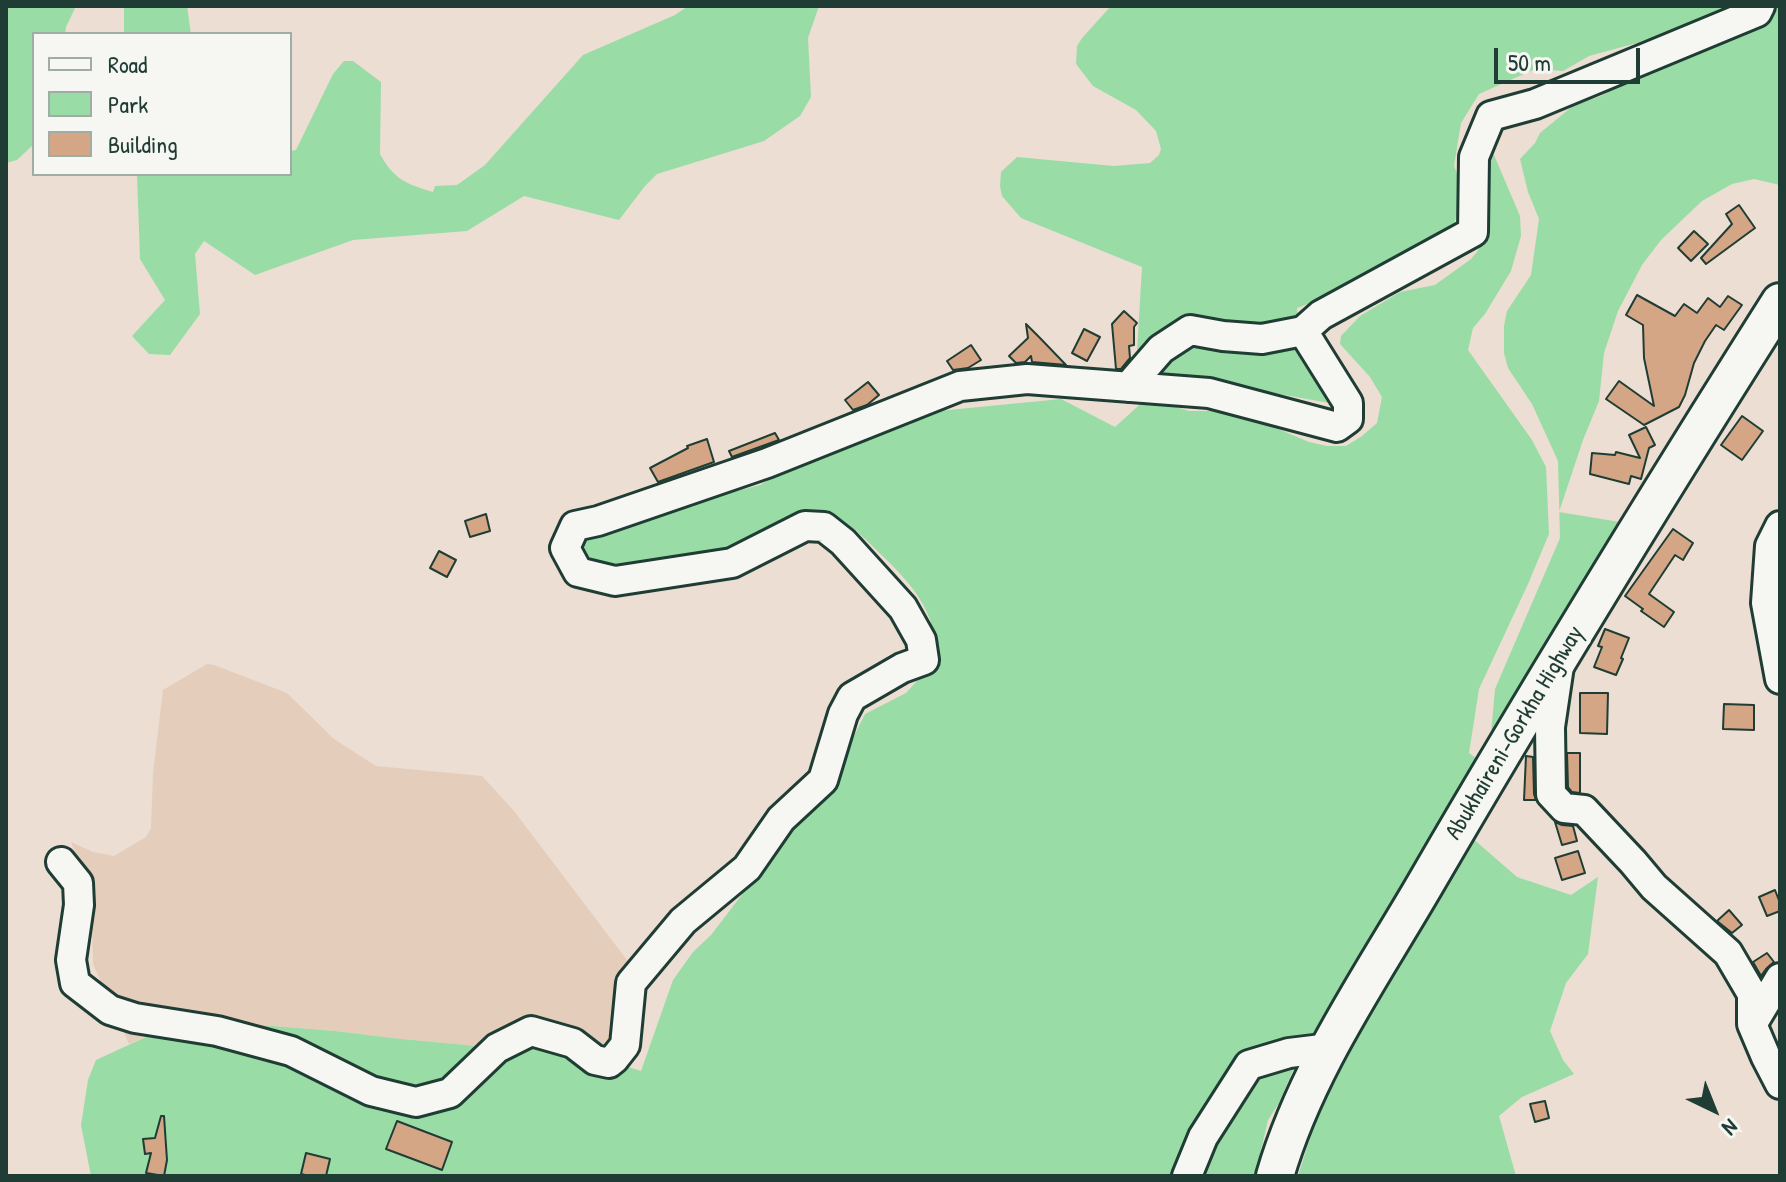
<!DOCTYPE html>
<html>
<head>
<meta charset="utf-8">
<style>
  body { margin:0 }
  #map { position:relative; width:1786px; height:1182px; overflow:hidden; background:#ecded2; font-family:"Patrick Hand",sans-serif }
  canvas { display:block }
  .frame { position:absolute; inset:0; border:8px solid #1f3d34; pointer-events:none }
  .legend { position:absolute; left:32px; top:32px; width:260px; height:144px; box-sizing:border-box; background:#f6f6f2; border:2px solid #a0aca6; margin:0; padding:10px 14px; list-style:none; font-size:24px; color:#1f3d34 }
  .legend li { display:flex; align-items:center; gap:16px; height:40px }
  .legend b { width:40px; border:2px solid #a0aca6 }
  .north { position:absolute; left:1674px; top:1070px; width:80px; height:80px; -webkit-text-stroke:6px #f6f6f2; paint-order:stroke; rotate:137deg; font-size:22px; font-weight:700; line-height:32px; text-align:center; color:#1f3d34 }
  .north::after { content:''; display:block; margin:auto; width:28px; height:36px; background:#1f3d34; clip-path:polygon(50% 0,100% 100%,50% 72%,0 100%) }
  .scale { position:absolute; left:1494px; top:48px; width:146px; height:36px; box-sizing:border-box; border:4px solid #1f3d34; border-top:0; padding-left:10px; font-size:24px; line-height:28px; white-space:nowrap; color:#1f3d34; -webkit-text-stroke:6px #f6f6f2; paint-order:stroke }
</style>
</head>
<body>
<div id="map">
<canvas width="1786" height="1182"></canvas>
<div class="frame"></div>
<ul class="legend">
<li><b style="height:10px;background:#f6f6f2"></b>Road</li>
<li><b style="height:22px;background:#9adca6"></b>Park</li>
<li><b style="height:22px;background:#d4a686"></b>Building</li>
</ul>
<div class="north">N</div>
<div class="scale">50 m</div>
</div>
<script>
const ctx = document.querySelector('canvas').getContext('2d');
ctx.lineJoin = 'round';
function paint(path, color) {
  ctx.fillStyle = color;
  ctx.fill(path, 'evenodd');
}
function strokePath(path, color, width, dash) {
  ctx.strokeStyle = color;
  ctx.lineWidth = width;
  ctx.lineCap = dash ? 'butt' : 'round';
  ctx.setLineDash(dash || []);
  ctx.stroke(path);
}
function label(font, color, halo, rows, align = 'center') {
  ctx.font = font + ' "Patrick Hand",sans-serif';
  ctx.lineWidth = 8;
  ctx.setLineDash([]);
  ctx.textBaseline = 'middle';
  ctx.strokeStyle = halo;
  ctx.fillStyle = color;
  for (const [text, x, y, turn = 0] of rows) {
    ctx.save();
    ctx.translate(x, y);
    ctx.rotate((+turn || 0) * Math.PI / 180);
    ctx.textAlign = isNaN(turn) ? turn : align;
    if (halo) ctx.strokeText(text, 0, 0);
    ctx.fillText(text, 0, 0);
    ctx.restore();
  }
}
const built = new Path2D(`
  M207 664 214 665 287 693 334 739 376 766 482 776 514 811 633 968 613 994 614 1050 589 1045 538 1020 476 1046 392 1038 335 1031 185 1019 129 1044 93 964 91 892 71 842 93 852 114 856 146 837 151 828 153 773 163 690Z`);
const green = new Path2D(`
  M6 6H76L66 27 65 34H34V144L17 160 6 163Z
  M124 6H187L191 34H124Z
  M688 6H819L808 38 811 97 800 116 764 141 657 174 645 186 619 220 524 196 467 231 353 240 255 275 204 241 195 254 200 314 170 355 149 354 132 336 165 300 140 259 137 174H290V151L296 150 333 74 344 61H353L381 82 380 154C394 180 407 184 433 192L435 186 457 185 485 165 583 55 675 15Z
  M1111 6H1733L1715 15 1637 43 1589 56 1563 71 1535 69 1479 94 1461 123 1454 166 1458 175 1459 209 1454 224 1431 240 1421 241 1387 262 1351 279 1325 297 1297 308 1298 344 1335 404 1189 378 1125 384 1136 369 1142 267 1021 218 1002 196 1000 186 1001 172 1017 157 1114 166 1150 163 1159 155 1161 149 1156 131 1136 110 1093 86 1076 64 1077 46 1082 38Z
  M1769 6H1780V185L1754 179 1732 184 1702 201 1661 240 1642 265 1618 311 1604 353 1599 401 1583 440 1559 512 1632 524 1490 744 1495 689 1560 538 1558 461 1532 404 1508 368 1504 353V326L1507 311 1531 275 1539 219 1528 192 1520 159 1535 143 1540 133 1574 105 1601 96 1633 77 1739 36Z
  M1491 148 1520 216 1521 236 1511 271 1485 314 1473 328 1468 350 1532 440 1546 467 1549 534 1528 584 1479 689 1469 753 1487 766 1347 1007 1294 1068 1279 1103 1268 1120 1255 1176H91L81 1125 88 1080 96 1060 185 1019 335 1031 392 1038 476 1046 487 1064 519 1045 556 1044 641 1071 673 980 693 952 711 935 747 888 752 876 790 825 830 784 865 714 906 693 935 661C934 652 935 643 934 635 927 591 885 560 856 530L843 528 643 568 582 566 578 532 760 485 811 454 858 437 905 424 928 412 1061 399 1115 427 1147 398 1189 411H1221L1257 420 1309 442 1327 446H1346L1362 436 1377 423 1382 397 1370 377 1340 344 1341 336 1360 316 1400 292 1435 285 1471 259 1477 252 1488 232 1482 178Z
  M1471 837 1517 877 1571 895 1598 877 1588 954 1566 983 1550 1031 1563 1060 1574 1074 1522 1097 1499 1116 1516 1176H1298L1322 1099 1342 1052Z`);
const building = new Path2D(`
  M1739 205 1755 228 1706 264 1701 258 1732 224 1726 214Z
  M1694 231 1708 244 1691 261 1678 248Z
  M1637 295 1675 316 1684 304 1697 313 1708 298 1720 307 1728 296 1742 305 1724 330 1716 325 1705 341 1694 363 1685 395 1679 407 1644 425 1606 399 1619 381 1654 406 1644 358 1643 325 1626 315Z
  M1124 311 1137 323 1134 327V345L1129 346 1130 358 1121 369H1116L1112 324Z
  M1026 324 1040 338 1066 365 1032 362 1031 356 1025 362 1016 363 1009 356 1028 338Z
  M1084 329 1100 337 1087 361 1072 353Z
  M971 345 981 360 968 368 953 370 947 361Z
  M868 382 879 395 867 405 853 410 845 400Z
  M1742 416 1763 431 1742 460 1721 445Z
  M1646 427 1655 445 1649 448 1641 479 1631 476 1629 484 1590 474 1592 453 1615 455 1616 452 1640 458 1629 435Z
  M775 433 779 440 732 457 729 451Z
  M707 439 714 462 658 482 650 468 688 448 687 446Z
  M486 514 490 531 470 537 465 521Z
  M1673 529 1693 543 1683 560 1675 555 1649 594 1674 612 1664 627 1641 611 1643 609 1625 596Z
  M439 551 456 560 447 577 430 568Z
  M1605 629 1629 638 1621 658 1623 659 1616 675 1594 667 1602 647 1598 646Z
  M1580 693H1608L1607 734 1580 733Z
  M1724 704 1754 705V730L1723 729Z
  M1567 753H1580V793L1572 792 1568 787Z
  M1526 756 1533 757 1534 794 1536 800H1524Z
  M1555 822 1562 825 1573 826 1577 841 1562 845Z
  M1578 851 1585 873 1562 880 1555 858Z
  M1775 890 1780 903V911L1767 916 1759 897Z
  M1729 910 1742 925 1732 933 1717 921Z
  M1767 953 1774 962 1766 969 1761 976 1753 962Z
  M1545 1101 1549 1118 1535 1122 1530 1104Z
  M161 1116H164L167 1160 164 1176 146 1173 151 1153 145 1154 143 1139 155 1138Z
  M397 1121 452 1142 442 1170 386 1149Z
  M306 1153 330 1159 326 1176H309L301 1174Z`);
const minor = new Path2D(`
  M1128 387 1161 349 1190 330 1223 336 1262 339 1303 331
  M1780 526 1770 546 1766 603 1780 679
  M1559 666 1550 727 1551 794 1564 808 1584 810 1633 862 1654 887 1728 953 1752 994V1024L1766 1057 1780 1084
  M61 862 78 883 79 905 71 960 75 983 110 1010 135 1018 217 1031 291 1051 371 1091 416 1102 450 1093 497 1048 531 1031 573 1043 595 1060 609 1063 614 1059 625 1045 631 983 683 921 747 868 781 819 823 780 843 714 852 697 902 668 924 660 921 640 903 608 843 542 824 527 805 526 732 563 615 581 578 572 565 548 575 526 598 521 767 463 960 386 1027 379 1209 393 1337 427 1348 419V403L1303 331 1321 315 1473 232 1474 157 1491 116 1535 104 1757 12 1760 6
  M1753 1023 1780 978
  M1187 1176 1203 1137 1249 1065 1289 1053 1330 1048`);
const major = new Path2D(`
  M1275 1176C1306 1069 1372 976 1427 881 1541 685 1659 493 1780 302`);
const streetNames = [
  ["Abukhaireni-Gorkha Highway",1515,733,-59]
];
paint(built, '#e5cdbb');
paint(green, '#9adca6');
paint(building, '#d4a686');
strokePath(building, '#1f3d34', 2);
strokePath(minor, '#1f3d34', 34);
strokePath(major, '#1f3d34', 42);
strokePath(minor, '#f6f6f2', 28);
strokePath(major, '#f6f6f2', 36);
label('24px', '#1f3d34', '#f6f6f2', streetNames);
</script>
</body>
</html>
